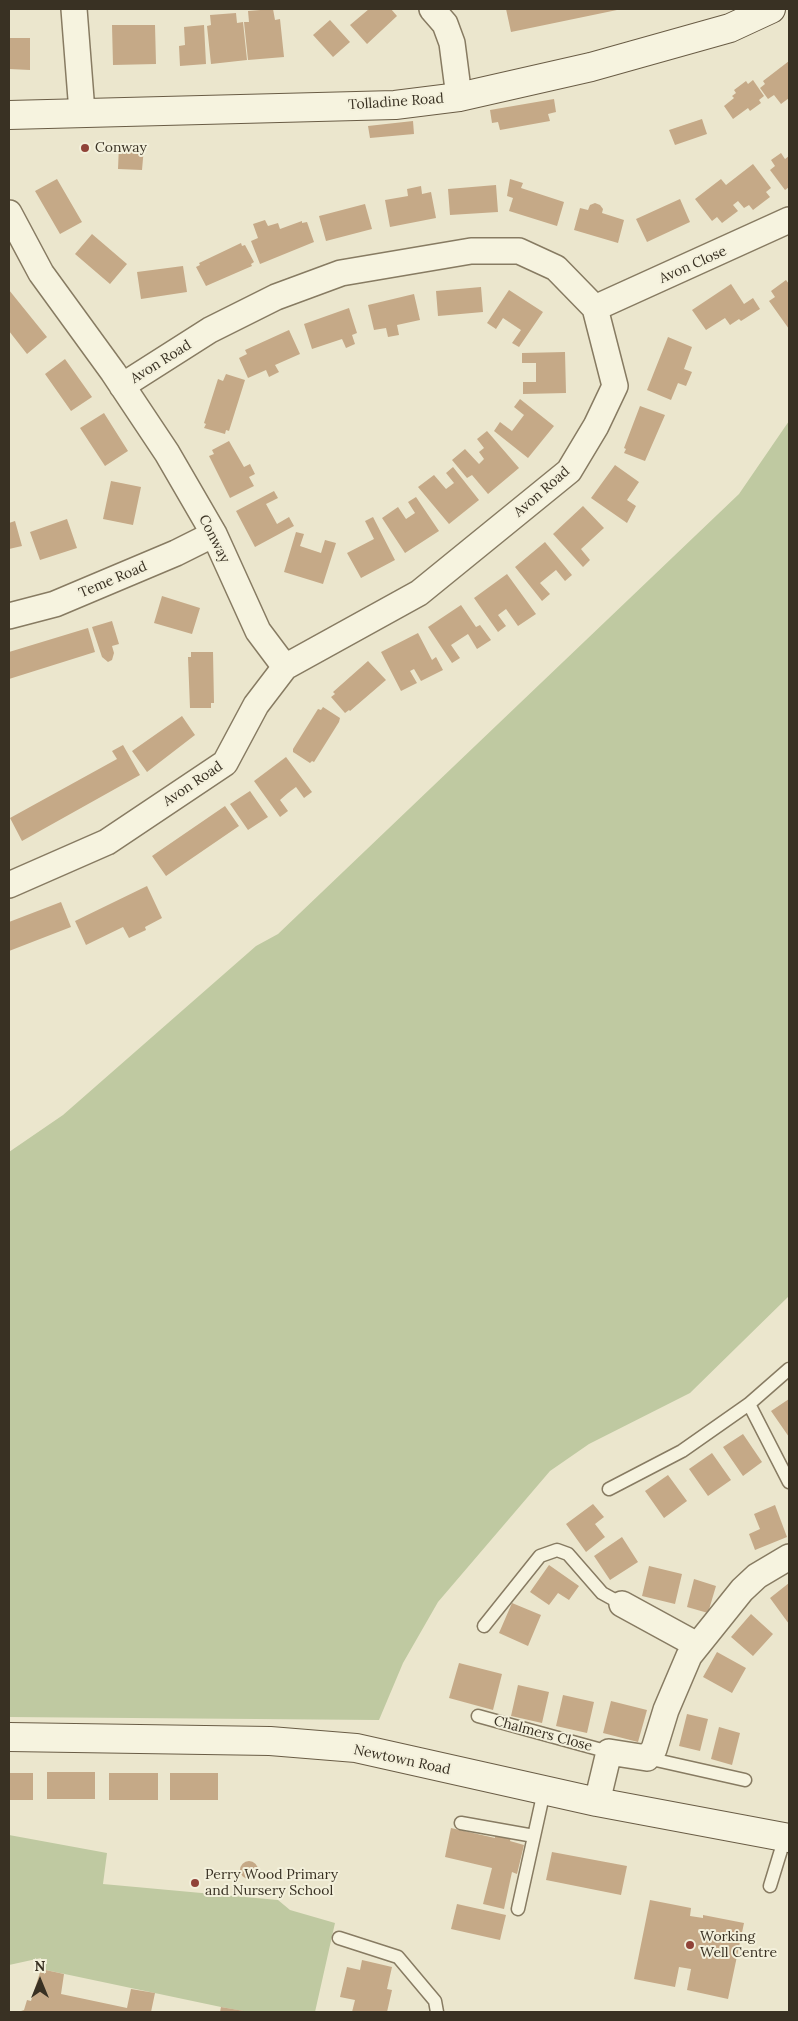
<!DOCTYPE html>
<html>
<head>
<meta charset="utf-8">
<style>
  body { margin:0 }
  #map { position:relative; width:798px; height:2021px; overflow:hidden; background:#ebe6cd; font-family:Lora,serif }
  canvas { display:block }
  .frame { position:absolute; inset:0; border:10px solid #393123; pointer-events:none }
  .north { position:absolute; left:15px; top:1956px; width:50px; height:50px; -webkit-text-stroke:4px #f3f0db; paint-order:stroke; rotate:0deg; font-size:14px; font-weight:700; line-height:20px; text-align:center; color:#393123 }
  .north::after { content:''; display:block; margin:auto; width:18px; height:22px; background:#393123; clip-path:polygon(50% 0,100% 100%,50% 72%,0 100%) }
</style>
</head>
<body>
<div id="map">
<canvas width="798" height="2021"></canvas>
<div class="frame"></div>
<div class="north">N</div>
</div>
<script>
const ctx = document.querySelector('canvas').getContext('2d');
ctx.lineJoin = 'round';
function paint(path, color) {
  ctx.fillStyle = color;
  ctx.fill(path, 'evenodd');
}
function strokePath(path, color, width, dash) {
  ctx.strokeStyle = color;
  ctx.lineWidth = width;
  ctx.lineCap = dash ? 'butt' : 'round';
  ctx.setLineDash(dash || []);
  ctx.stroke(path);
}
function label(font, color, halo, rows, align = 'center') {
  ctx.font = font + ' Lora,serif';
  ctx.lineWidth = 4;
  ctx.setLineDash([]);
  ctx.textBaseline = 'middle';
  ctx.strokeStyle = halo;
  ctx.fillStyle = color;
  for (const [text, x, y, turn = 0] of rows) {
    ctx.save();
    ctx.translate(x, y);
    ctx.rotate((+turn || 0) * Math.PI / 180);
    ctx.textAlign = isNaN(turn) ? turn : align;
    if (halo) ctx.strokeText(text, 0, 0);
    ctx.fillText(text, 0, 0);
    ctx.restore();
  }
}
const green = new Path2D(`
  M789 421V1296L690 1393 589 1444 550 1471 438 1602 403 1663 379 1720 9 1717V1152L63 1115 256 946 278 934 739 494Z
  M9 1835 107 1853 103 1884 278 1900 290 1910 335 1923 315 2012H249L221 2007 41 1969V1958L9 1965Z`);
const building = new Path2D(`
  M273 9 275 20 280 19 284 57 248 60 244 22H249L248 11Z
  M369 9H391L397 16 367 44 350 25Z
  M506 9H617V10L511 32Z
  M236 13 237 23 243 22 247 60 211 64 207 26 211 25 210 15Z
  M330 20 350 42 333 57 313 35Z
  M112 25H155L156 64 113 65Z
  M204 25 206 64 180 66 179 46 185 45 184 27Z
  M9 38H30V70L9 69Z
  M789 61V98L781 104 774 95 768 99 760 88 765 84 763 81Z
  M753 80 764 96 759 100 761 103 750 111 748 108 733 119 724 106 734 98 732 96 736 93 734 90 746 81 748 84Z
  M554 99 556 112 548 114 550 121 500 130 498 122 492 123 490 110Z
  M702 119 707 134 675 145 669 130Z
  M413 121 414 134 370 138 368 126Z
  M119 145 144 147 142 170 118 169Z
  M781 153 785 159 789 156V187L785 190 770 170 775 166 771 160Z
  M753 164 771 188 766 192 770 197 753 210 749 205 744 208 738 201 733 205 738 211 722 223 717 217 712 221 695 199 721 179 726 185Z
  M57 179 82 222 60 234 35 191Z
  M510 179 523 183 521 188 564 202 557 226 509 211 513 198 507 196Z
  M496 185 498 212 450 215 448 189Z
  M421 186 422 194 431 192 436 218 390 227 385 200 408 196 407 189Z
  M680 199 690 222 647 242 636 219Z
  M595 203 600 205 603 209 602 213 624 220 618 243 574 230 580 208 588 210 590 205Z
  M365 204 372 229 326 241 319 216Z
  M265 220 268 226 278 223 280 229 302 221V223L307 222 314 242 260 264 251 241 258 238 253 224Z
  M92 234 127 264 110 284 75 254Z
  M241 243 242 246 245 245 254 262 251 264 252 266 206 286 196 267 200 265 199 263Z
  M183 266 187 292 141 299 137 272Z
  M786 280 789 284V329L769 301 775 297 771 291Z
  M731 284 744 304 753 298 760 309 741 321 739 319 730 325 725 318 706 330 692 310Z
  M481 287 483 312 438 316 436 291Z
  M9 290 47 337 27 354 9 331Z
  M509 290 543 312 519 347 512 343 521 330 503 318 496 329 487 323Z
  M414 294 420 320 397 325 399 335 388 337 386 328 374 330 368 305Z
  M349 308 357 333 352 335 355 344 346 348 342 339 312 349 304 324Z
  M289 330 300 354 275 365 279 372 269 377 266 370 248 378 239 358 247 354 245 350Z
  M668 337 692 347 684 369 692 372 686 386 678 383 671 400 647 390Z
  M565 352 566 393 523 394V382H536V363H522V353Z
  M65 359 92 397 71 411 45 374Z
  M226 374 245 380 229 431 226 430 225 434 204 428 206 424 204 423 218 379 223 381Z
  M520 399 554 426 528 458 494 431 500 422 512 431 524 415 514 407Z
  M640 406 665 415 645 461 624 453 626 449 624 448Z
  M104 413 128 451 105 466 80 428Z
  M487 431 519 468 488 494 472 475 467 478 452 460 465 449 479 464 484 459 479 452 484 448 477 439Z
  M229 441 244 467 250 464 255 474 249 477 254 486 230 498 209 456 214 454 212 450Z
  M615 465 639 482 627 500 636 506 627 523 591 498Z
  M453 467 479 500 449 524 418 487 434 475 446 489 454 483 446 473Z
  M111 481 141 487 133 525 103 519Z
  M274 491 278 498 266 504 277 524 289 517 294 526 255 547 236 511Z
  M416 497 439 531 405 553 382 518 398 507 406 519 415 513 408 502Z
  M583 506 604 528 581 549 590 560 583 567 553 534Z
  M373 517 395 560 361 578 347 553 374 539 365 521Z
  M67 519 77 548 40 560 30 532Z
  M15 521 22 546 9 549V523Z
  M296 532 304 534 300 546 321 553 325 540 336 543 323 584 284 572Z
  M545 542 572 575 565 581 556 570 540 583 550 594 542 601 515 567Z
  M507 574 536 614 518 626 506 609 498 615 506 626 498 632 474 598Z
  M162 596 200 608 192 634 154 623Z
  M461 605 476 627 480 625 491 640 477 649 468 634 451 645 460 658 452 663 428 627Z
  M112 621 119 644 112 646 114 653 112 660 108 662 102 657 92 627Z
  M88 628 95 652 9 679V652Z
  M418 633 432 660 436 657 443 670 421 681 414 669 410 671 417 683 401 691 381 652Z
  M191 652H213L214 703H211V708H190L188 657H191Z
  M368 661 386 680 350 711 349 710 345 713 331 697 335 694 333 692Z
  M323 707 340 718 339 722 314 762 312 761 310 763 293 752V749L318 709 321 710Z
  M182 716 195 735 147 772 132 751Z
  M123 745 140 775 22 841 10 818 117 759 112 751Z
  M286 757 312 792 304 798 296 787 288 793 280 800 288 811 280 817 254 781Z
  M250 791 268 817 248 830 230 804Z
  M225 806 239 826 166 876 152 856Z
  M147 886 162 918 145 927 146 930 129 938 123 927 86 945 75 921Z
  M61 902 71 927 9 951V922Z
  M789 1399V1437L771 1411Z
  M743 1434 762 1462 743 1476 723 1447Z
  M712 1453 731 1480 708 1496 689 1469Z
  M668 1475 687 1501 664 1518 645 1491Z
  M593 1504 604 1517 595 1524 605 1537 586 1552 566 1524Z
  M775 1505 787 1537 755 1550 749 1534 760 1529 754 1514Z
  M622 1537 638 1562 610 1580 594 1556Z
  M549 1565 579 1586 569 1600 558 1593 549 1605 530 1592Z
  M649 1566 682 1574 675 1604 642 1596Z
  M694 1579 716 1586 708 1613 687 1607Z
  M789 1583V1624L770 1598Z
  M512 1603 541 1615 528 1646 499 1633Z
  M751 1614 773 1634 753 1656 731 1637Z
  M717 1652 746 1668 732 1693 703 1677Z
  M459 1663 502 1674 493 1710 449 1698Z
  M518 1685 549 1692 542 1723 511 1716Z
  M563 1695 594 1702 587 1733 556 1726Z
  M611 1701 647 1710 638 1742 603 1733Z
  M687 1714 708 1719 700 1751 679 1746Z
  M719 1727 740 1733 732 1765 711 1759Z
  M47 1772H95V1799H47Z
  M9 1773H33V1800H9Z
  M109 1773H158V1800H109Z
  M170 1773H218V1800H170Z
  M451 1828 495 1838V1834L511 1837 510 1841 524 1845 517 1874 512 1872 504 1909 483 1904 492 1868 445 1857Z
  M552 1852 627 1866 621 1895 546 1880Z
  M240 1870a9 9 0 1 1 18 0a9 9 0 1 1-18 0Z
  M650 1900 691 1908 690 1916 703 1918V1915L744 1923 728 1999 687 1990 691 1969 679 1967 675 1987 634 1979Z
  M457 1904 506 1915 500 1940 451 1929Z
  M362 1960 392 1967 387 1989 392 1990 387 2012H352L355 2000 340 1997 347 1967 360 1970Z
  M41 1969 64 1974 61 1994 127 2008 131 1989 155 1993 151 2012H18L24 2010 27 2000 31 2001Z
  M221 2007 244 2011V2012H220Z`);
const service = new Path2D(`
  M749 1404 789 1369
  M609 1489 682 1451 749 1404 789 1482
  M484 1626 540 1556 557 1550 568 1554 602 1593 622 1604
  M478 1716 609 1752
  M647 1758 745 1780
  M461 1823 534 1836
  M770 1886 785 1837
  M518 1909 544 1791
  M339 1938 398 1957 435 2001 437 2012`);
const minor = new Path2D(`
  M74 9 82 112
  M432 9 445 24 452 43 459 97
  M9 213 41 273 113 372 167 453 214 534 258 631 285 667
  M595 308 789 220
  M9 616 55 604 176 553 214 534
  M9 885 107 842 225 763 256 705 285 667 419 593 569 471 596 426 615 386 595 308 556 268 519 251H471L341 273 276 297 210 330 122 386
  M622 1604 697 1645
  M597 1802 609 1752 647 1758 654 1749 666 1710 689 1656 742 1590 757 1576 789 1557`);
const secondary = new Path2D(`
  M9 115 395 105 459 97 591 67 730 28 771 9
  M9 1737 270 1741 356 1748 597 1802 789 1838`);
const markers = [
  [85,148,5,"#904338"],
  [195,1883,5,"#904338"],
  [690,1945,5,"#904338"]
];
const streetNames = [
  ["Tolladine Road",396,102,-4],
  ["Avon Close",693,265,-24],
  ["Avon Road",161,362,-32],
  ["Avon Road",542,492,-41],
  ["Conway",214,539,63],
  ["Teme Road",113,580,-23],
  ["Avon Road",193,784,-34],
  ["Chalmers Close",543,1734,15],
  ["Newtown Road",402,1760,12]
];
const poiNames = [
  ["Conway",95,148],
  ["Perry Wood Primary",205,1875],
  ["and Nursery School",205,1891],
  ["Working",700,1937],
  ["Well Centre",700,1953]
];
paint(green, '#bfc9a1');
paint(building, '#c5a987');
strokePath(service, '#877b62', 15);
strokePath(minor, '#877b62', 28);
strokePath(secondary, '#695c45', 30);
strokePath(service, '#f6f3df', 12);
strokePath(minor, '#f6f3df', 25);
strokePath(secondary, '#f6f3df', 28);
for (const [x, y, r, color] of markers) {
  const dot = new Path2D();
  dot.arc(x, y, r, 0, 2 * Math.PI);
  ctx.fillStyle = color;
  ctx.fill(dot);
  strokePath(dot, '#f3f0db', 2);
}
label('14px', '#393123', '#f3f0db', streetNames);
label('14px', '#393123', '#f3f0db', poiNames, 'left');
</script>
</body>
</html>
